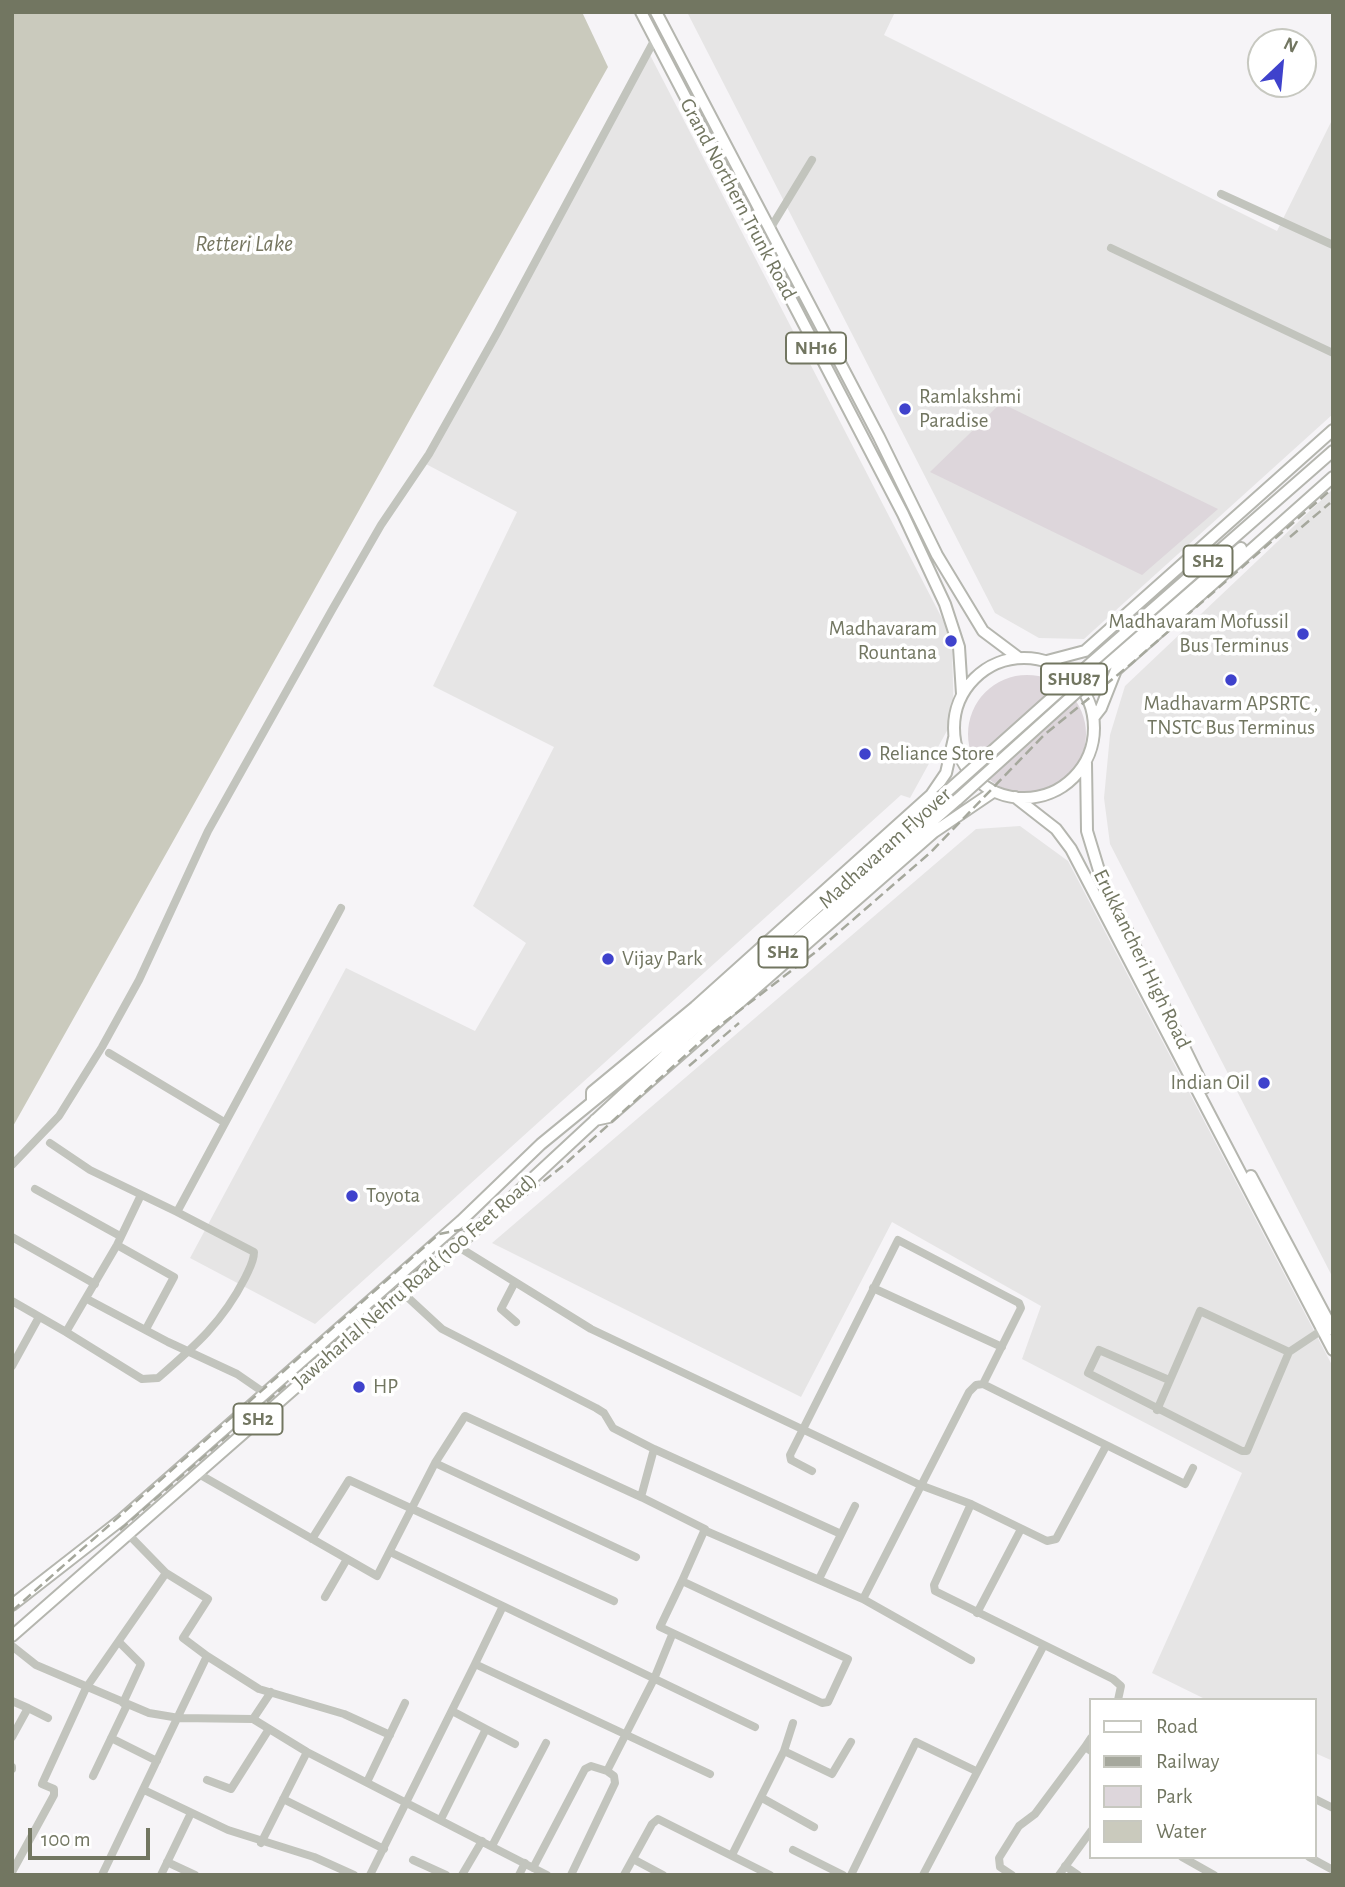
<!DOCTYPE html>
<html>
<head>
<meta charset="utf-8">
<style>
  body { margin:0 }
  #map { position:relative; width:1345px; height:1887px; overflow:hidden; background:#f6f4f7; font-family:"Alegreya Sans",sans-serif }
  canvas { display:block }
  .frame { position:absolute; inset:0; border:14px solid #727661; pointer-events:none }
  .legend { position:absolute; left:1089px; top:1698px; width:228px; height:161px; box-sizing:border-box; background:#fff; border:2px solid #c7c8c0; margin:0; padding:9px 12px; list-style:none; font-size:21px; color:#727661 }
  .legend li { display:flex; align-items:center; gap:14px; height:35px }
  .legend b { width:35px; border:2px solid #c7c8c0 }
  .north { position:absolute; left:1247px; top:28px; width:70px; height:70px; box-sizing:border-box; background:#fff; border:2px solid #c7c8c0; border-radius:50%; rotate:26deg; font-size:19px; font-weight:700; line-height:28px; text-align:center; color:#727661 }
  .north::after { content:''; display:block; margin:auto; width:24px; height:32px; background:#3f42cc; clip-path:polygon(50% 0,100% 100%,50% 72%,0 100%) }
  .scale { position:absolute; left:28px; top:1828px; width:122px; height:32px; box-sizing:border-box; border:4px solid #727661; border-top:0; padding-left:9px; font-size:21px; line-height:24px; white-space:nowrap; color:#727661; -webkit-text-stroke:5px #fff; paint-order:stroke }
</style>
</head>
<body>
<div id="map">
<canvas width="1345" height="1887"></canvas>
<div class="frame"></div>
<ul class="legend">
<li><b style="height:9px;background:#fff"></b>Road</li>
<li><b style="height:9px;background:#a6a89d"></b>Railway</li>
<li><b style="height:19px;background:#ddd6db"></b>Park</li>
<li><b style="height:19px;background:#cacabd"></b>Water</li>
</ul>
<div class="north">N</div>
<div class="scale">100 m</div>
</div>
<script>
const ctx = document.querySelector('canvas').getContext('2d');
ctx.lineJoin = 'round';
function paint(path, color) {
  ctx.fillStyle = color;
  ctx.fill(path, 'evenodd');
}
function strokePath(path, color, width, dash) {
  ctx.strokeStyle = color;
  ctx.lineWidth = width;
  ctx.lineCap = dash ? 'butt' : 'round';
  ctx.setLineDash(dash || []);
  ctx.stroke(path);
}
function label(font, color, halo, rows, align = 'center') {
  ctx.font = font + ' "Alegreya Sans",sans-serif';
  ctx.lineWidth = 7;
  ctx.setLineDash([]);
  ctx.textBaseline = 'middle';
  ctx.strokeStyle = halo;
  ctx.fillStyle = color;
  for (const [text, x, y, turn = 0] of rows) {
    ctx.save();
    ctx.translate(x, y);
    ctx.rotate((+turn || 0) * Math.PI / 180);
    ctx.textAlign = isNaN(turn) ? turn : align;
    if (halo) ctx.strokeText(text, 0, 0);
    ctx.fillText(text, 0, 0);
    ctx.restore();
  }
}
const built = new Path2D(`
  M687 12H895L884 35 1277 231 1333 118V414L1084 639 1039 638 995 613Z
  M649 53 947 628 948 643 952 650 954 718 910 798 901 795 315 1324 190 1258 346 968 475 1031 526 943 473 906 554 747 433 686 517 512 424 463Z
  M1333 489V1278L1110 844 1104 798 1110 735 1125 686Z
  M1020 826 1068 861 1333 1367V1761L1315 1753V1700H1207L1152 1673 1242 1473 1022 1359 1041 1306 892 1222 801 1397 492 1243 976 829Z`);
const green = new Path2D(`
  M1001 403 1218 509 1142 575 930 472Z
  M968 734a59 59 0 1 1 118 0a59 59 0 1 1-118 0Z`);
const water = new Path2D(`
  M12 12H582L608 67 12 1128Z`);
const minor = new Path2D(`
  M1221 194 1333 245
  M770 229 812 160
  M1111 248 1333 353
  M109 1053 224 1122
  M50 1143 90 1170 177 1212 341 908
  M12 1165 59 1116 102 1047 139 980 208 831 332 610 381 525 429 454 497 333 655 39
  M35 1189 120 1236
  M12 1237 95 1284
  M117 1245 174 1277 146 1329
  M457 1246 591 1329 920 1485 971 1504 1047 1541 1056 1539 1106 1446
  M515 1282 501 1309 516 1322
  M873 1288 1002 1347
  M403 1293 442 1329 596 1408 604 1413 613 1428 654 1449 641 1497 705 1529 682 1581
  M87 1299 168 1342 237 1374 266 1394
  M12 1301 66 1332 117 1245 140 1197
  M66 1332 142 1379 158 1378C195 1346 222 1323 245 1278 249 1269 254 1262 254 1252L177 1212
  M12 1366 39 1317
  M1169 1380 1099 1350 1088 1373 1242 1451H1247L1289 1352 1322 1330
  M1157 1410 1200 1311 1289 1352
  M654 1449 841 1534
  M435 1463 636 1557
  M812 1471 791 1460 790 1455 898 1240 1019 1303 1021 1308 983 1384 1185 1484 1193 1468
  M197 1473 377 1576 435 1463 465 1416 641 1497
  M971 1504 934 1585 935 1591 1113 1679 1121 1686 1118 1700
  M706 1531 863 1599 971 1660
  M128 1534 166 1573
  M312 1539 349 1480 614 1601
  M390 1552 503 1606
  M819 1579 855 1506
  M682 1581 848 1659 828 1702 822 1703 660 1627Z
  M325 1597 347 1559
  M863 1599 969 1392 976 1385 983 1384
  M977 1613 1021 1529
  M119 1642 141 1664 123 1703
  M12 1646 36 1665 149 1713 179 1718 253 1719 307 1752 547 1875
  M475 1664 503 1606 755 1727
  M12 1701 28 1708
  M253 1719 271 1692
  M486 1729 515 1744
  M12 1737 28 1708 48 1718
  M111 1738 157 1761
  M1091 1738 1085 1747 1091 1751
  M784 1751 793 1723
  M12 1767V1769
  M93 1776 127 1705
  M207 1780 231 1789 269 1729
  M367 1782 405 1703
  M144 1790 228 1830 314 1857 354 1875
  M762 1798 814 1827
  M283 1799 384 1849
  M1315 1799 1333 1808
  M441 1819 486 1729 454 1712
  M261 1843 307 1752
  M492 1846 546 1743
  M793 1850 843 1875
  M732 1855 784 1751 832 1774 851 1742
  M1182 1857 1214 1875
  M1309 1857 1333 1870
  M633 1859 663 1875
  M413 1860 446 1875
  M167 1862 195 1875
  M1065 1866 1078 1875
  M533 1868 585 1769 591 1766 607 1771
  M12 1872 54 1795V1789L42 1784 86 1688 166 1573 208 1599 183 1638 207 1656
  M102 1875 207 1656 259 1689 344 1714 390 1735
  M161 1875 191 1813
  M370 1875 475 1664 710 1774
  M462 1875 482 1841
  M519 1875 525 1863
  M571 1875 615 1783 614 1776 607 1771 654 1679 672 1635
  M624 1875 652 1824 658 1819 770 1875
  M851 1875 916 1742 976 1771
  M923 1875 1044 1645
  M1012 1875 1000 1867 999 1858 1019 1826 1035 1814 1085 1747
  M1059 1875 1091 1831`);
const major = new Path2D(`
  M641 12 903 514 945 604 959 647 962 694
  M656 12 879 437 937 555 983 631 1019 658
  M954 728a70 70 0 1 1 140 0a70 70 0 1 1-140 0Z
  M1047 661 1085 651 1333 430
  M1083 670 1333 451
  M1100 671 1241 548
  M1094 717 1101 708 1116 670 1333 477
  M1086 763 1087 831 1101 877 1204 1088
  M1015 797 1056 829 1071 849 1333 1350
  M592 1102V1092L695 1007 931 795 946 773 954 738
  M595 1120 609 1117 934 832 993 792
  M1251 1176 1333 1330
  M12 1605 121 1520 461 1221 541 1144 673 1036 941 797
  M12 1636 505 1204 685 1037 958 799`);
const rail = new Path2D(`
  M1290 537 1330 503
  M689 1066 739 1023
  M120 1530 453 1239 465 1236
  M12 1611 439 1234 490 1224 564 1165 709 1034 817 951 931 852 1044 735 1131 664 1333 488`);
const majorBridge = new Path2D(`
  M941 797 1083 670
  M958 799 1100 671`);
const markers = [
  [905,409,7,"#3f42cc"],
  [1303,634,7,"#3f42cc"],
  [951,641,7,"#3f42cc"],
  [1231,680,7,"#3f42cc"],
  [865,754,7,"#3f42cc"],
  [608,959,7,"#3f42cc"],
  [1264,1083,7,"#3f42cc"],
  [352,1196,7,"#3f42cc"],
  [359,1387,7,"#3f42cc"]
];
const shields = [
  [816,348,60],
  [1208,561,49],
  [1074,679,66],
  [783,952,49],
  [258,1419,49]
];
const shieldNames = [
  ["NH16",816,348],
  ["SH2",1208,561],
  ["SHU87",1074,679],
  ["SH2",783,952],
  ["SH2",258,1419]
];
const streetNames = [
  ["Grand Northern Trunk Road",738,199,62],
  ["Madhavaram Flyover",885,848,-42],
  ["Erukkancheri High Road",1142,959,64],
  ["Jawaharlal Nehru Road (100 Feet Road)",415,1281,-41]
];
const poiNames = [
  ["Ramlakshmi",919,397],
  ["Paradise",919,421],
  ["Madhavaram Mofussil",1289,622,"right"],
  ["Bus Terminus",1289,646,"right"],
  ["Madhavaram",937,629,"right"],
  ["Rountana",937,653,"right"],
  ["Madhavarm APSRTC ,",1231,704,"center"],
  ["TNSTC Bus Terminus",1231,728,"center"],
  ["Reliance Store",879,754],
  ["Vijay Park",622,959],
  ["Indian Oil",1250,1083,"right"],
  ["Toyota",366,1196],
  ["HP",373,1387]
];
const waterNames = [
  ["Retteri Lake",244,244]
];
paint(built, '#e6e5e5');
paint(green, '#ddd6db');
paint(water, '#cacabd');
strokePath(major, '#b5b6af', 14);
strokePath(minor, '#c2c4bd', 8);
strokePath(major, '#fff', 10);
strokePath(rail, '#a6a89d', 2.5, [10, 5]);
strokePath(majorBridge, '#b5b6af', 14, []);
strokePath(majorBridge, '#fff', 10);
for (const [x, y, r, color] of markers) {
  const dot = new Path2D();
  dot.arc(x, y, r, 0, 2 * Math.PI);
  ctx.fillStyle = color;
  ctx.fill(dot);
  strokePath(dot, '#fff', 2.5);
}
for (const [x, y, w] of shields) {
  const box = new Path2D();
  box.roundRect(x - w / 2, y - 15.5, w, 31, 5);
  ctx.fillStyle = '#fff';
  ctx.fill(box);
  strokePath(box, '#727661', 2);
}
label('bold 19px', '#727661', null, shieldNames);
label('21px', '#727661', '#fff', streetNames);
label('21px', '#727661', '#fff', poiNames, 'left');
label('italic 23px', '#767660', '#fff', waterNames);
</script>
</body>
</html>
